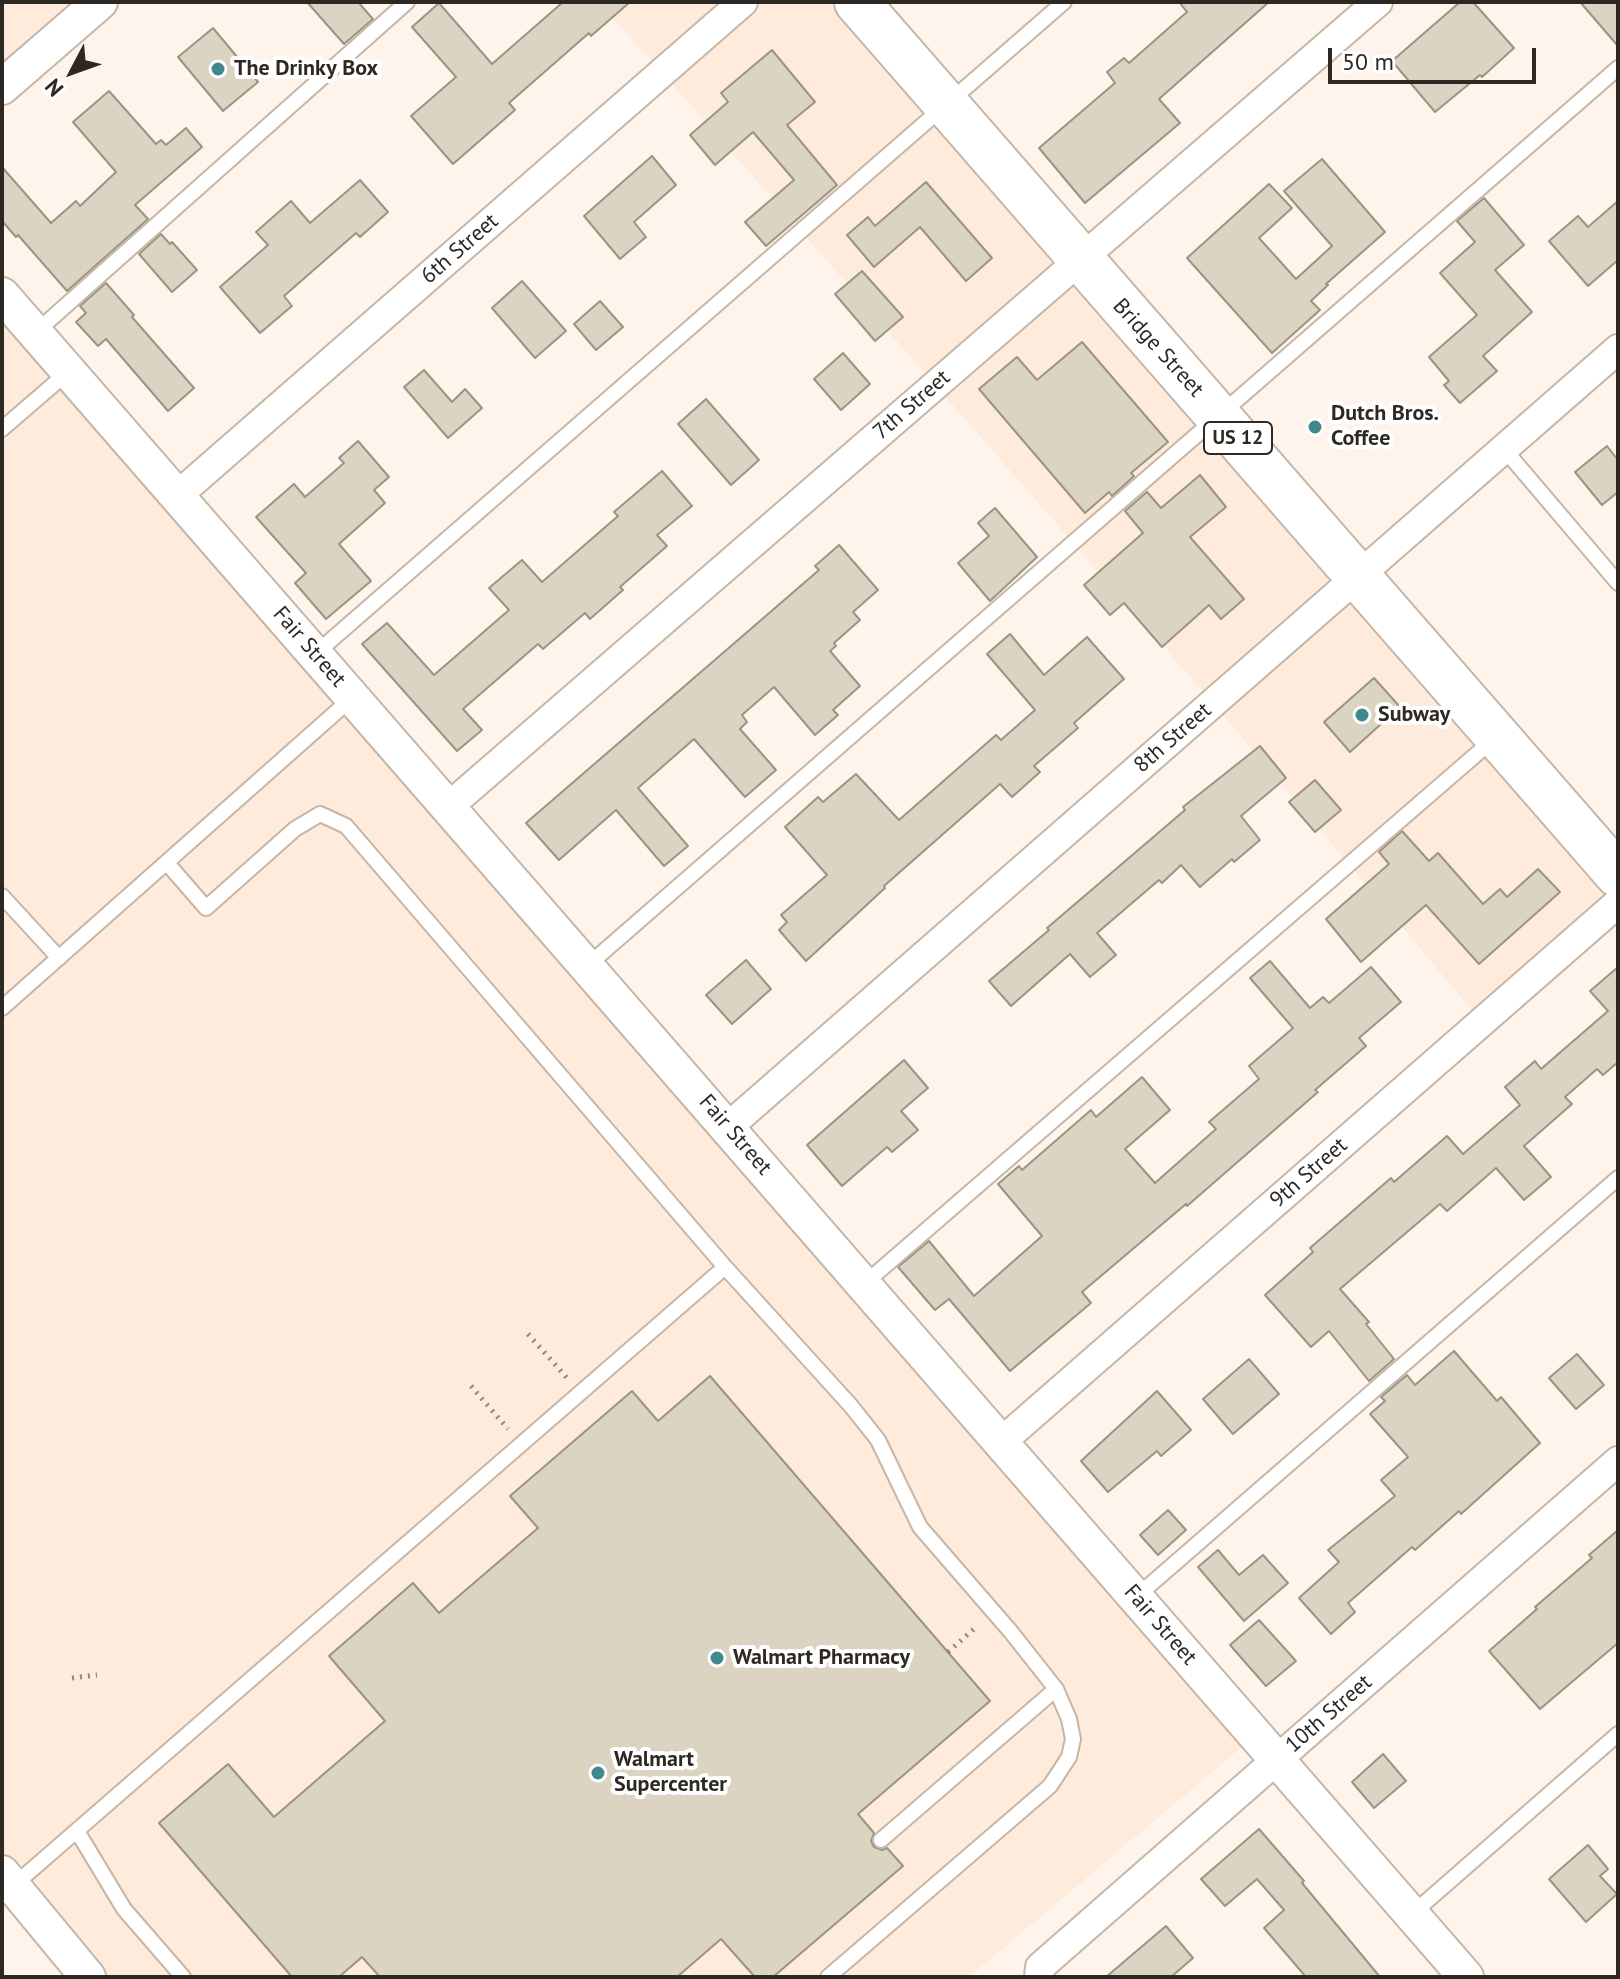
<!DOCTYPE html>
<html>
<head>
<meta charset="utf-8">
<style>
  body { margin:0 }
  #map { position:relative; width:1620px; height:1979px; overflow:hidden; background:#fef4ec; font-family:"PT Sans",sans-serif }
  canvas { display:block }
  .frame { position:absolute; inset:0; border:4px solid #2e2823; pointer-events:none }
  .north { position:absolute; left:32px; top:32px; width:80px; height:80px; -webkit-text-stroke:6px #fff; paint-order:stroke; rotate:229deg; font-size:22px; font-weight:700; line-height:32px; text-align:center; color:#2e2823 }
  .north::after { content:''; display:block; margin:auto; width:28px; height:36px; background:#2e2823; clip-path:polygon(50% 0,100% 100%,50% 72%,0 100%) }
  .scale { position:absolute; left:1328px; top:48px; width:208px; height:36px; box-sizing:border-box; border:4px solid #2e2823; border-top:0; padding-left:10px; font-size:24px; line-height:28px; white-space:nowrap; color:#2e2823; -webkit-text-stroke:6px #fff; paint-order:stroke }
</style>
</head>
<body>
<div id="map">
<canvas width="1620" height="1979"></canvas>
<div class="frame"></div>
<div class="north">N</div>
<div class="scale">50 m</div>
</div>
<script>
const ctx = document.querySelector('canvas').getContext('2d');
ctx.lineJoin = 'round';
function paint(path, color) {
  ctx.fillStyle = color;
  ctx.fill(path, 'evenodd');
}
function strokePath(path, color, width, dash) {
  ctx.strokeStyle = color;
  ctx.lineWidth = width;
  ctx.lineCap = dash ? 'butt' : 'round';
  ctx.setLineDash(dash || []);
  ctx.stroke(path);
}
function label(font, color, halo, rows, align = 'center') {
  ctx.font = font + ' "PT Sans",sans-serif';
  ctx.lineWidth = 8;
  ctx.setLineDash([]);
  ctx.textBaseline = 'middle';
  ctx.strokeStyle = halo;
  ctx.fillStyle = color;
  for (const [text, x, y, turn = 0] of rows) {
    ctx.save();
    ctx.translate(x, y);
    ctx.rotate((+turn || 0) * Math.PI / 180);
    ctx.textAlign = isNaN(turn) ? turn : align;
    if (halo) ctx.strokeText(text, 0, 0);
    ctx.fillText(text, 0, 0);
    ctx.restore();
  }
}
const built = new Path2D(`
  M2 2H100L2 87Z
  M598 2H857L1618 903 1482 1022 1213 703 662 72Z
  M2 295 1256 1735 969 1977H88L2 1873Z`);
const building = new Path2D(`
  M307 2H358L373 19 344 44Z
  M563 2H630L591 36 589 33 509 103 515 110 453 164 411 116 456 77 412 27 439 3 492 64Z
  M1179 2H1269L1159 99 1180 123 1085 203 1039 148 1115 83 1107 72 1124 58 1129 63 1187 12Z
  M1460 2H1473L1514 48 1482 77 1480 75 1435 112 1392 61Z
  M1580 2H1618V46Z
  M213 28 258 82 223 111 178 57Z
  M772 50 815 102 787 125 837 185 766 246 745 222 794 180 753 132 715 165 690 135 728 102 721 93Z
  M109 91 156 144 161 140 166 145 186 128 202 147 135 205 148 219 67 291 18 235 16 237 2 221V167L51 223 76 201 80 206 116 172 73 122Z
  M652 156 676 185 634 222 646 237 620 259 584 216Z
  M1322 159 1385 232 1326 284 1328 285 1311 301 1320 310 1272 353 1187 258 1269 184 1292 208 1259 238 1296 279 1332 246 1284 191Z
  M360 180 388 212 360 237 356 233 284 296 292 306 260 333 220 287 268 245 256 232 291 201 310 223Z
  M926 182 992 258 966 281 920 227 874 267 847 235 868 217 875 226Z
  M1484 198 1524 245 1495 270 1532 312 1483 356 1497 371 1460 403 1444 385 1449 381 1429 357 1477 315 1440 273 1475 242 1457 221Z
  M1618 201V260L1588 286 1549 241 1578 216 1588 227Z
  M161 234 170 244 172 242 197 270 172 292 139 254Z
  M862 271 903 317 875 341 835 294Z
  M522 281 566 331 535 358 492 308Z
  M106 283 134 315 132 317 194 388 168 411 106 339 98 346 76 322 86 313 80 306Z
  M600 301 623 327 596 350 574 324Z
  M1082 342 1168 442 1131 473 1134 476 1112 496 1109 492 1085 513 979 389 1017 357 1037 380Z
  M843 353 870 384 841 410 814 379Z
  M424 370 452 402 465 389 482 408 448 438 404 387Z
  M706 399 759 460 731 485 678 424Z
  M358 441 389 477 374 490 385 503 339 544 371 581 326 619 295 583 306 573 256 517 294 484 305 497 344 463 339 458Z
  M1607 446 1618 460V492L1602 505 1575 472Z
  M662 471 692 506 657 535 667 546 620 587 623 590 590 619 585 613 543 649 538 644 463 709 482 730 457 751 362 644 387 623 434 675 509 610 489 588 522 560 542 582 618 516 614 512Z
  M1200 475 1226 507 1190 537 1244 599 1221 619 1209 605 1162 647 1124 603 1110 615 1084 585 1143 533 1125 511 1147 492 1161 508Z
  M995 508 1037 557 990 601 958 563 989 536 978 523Z
  M839 545 878 590 853 612 860 620 834 643 836 646 830 651 860 686 833 710 838 715 815 735 774 687 742 715 747 722 740 729 776 770 745 797 694 739 638 788 688 846 664 866 616 810 559 860 526 823 819 570 815 566Z
  M1010 634 1044 675 1087 637 1124 679 1074 723 1078 728 1034 766 1040 772 1012 797 1000 784 884 886 885 888 806 961 779 930 787 922 781 915 827 875 785 827 818 797 823 802 856 774 899 820 996 735 1001 740 1035 710 987 654Z
  M1374 678 1400 707 1350 752 1324 722Z
  M1260 746 1286 778 1241 816 1260 840 1234 862 1232 859 1200 887 1181 865 1162 883 1159 880 1097 933 1116 955 1090 977 1070 954 1011 1006 989 981 1049 930 1047 928 1185 810 1183 807Z
  M1315 780 1341 810 1315 832 1289 802Z
  M1402 831 1429 861 1438 853 1483 904 1500 889 1507 897 1538 869 1560 892 1479 964 1426 905 1361 962 1326 919 1389 864 1379 852Z
  M746 960 771 989 732 1024 706 995Z
  M1270 961 1310 1008 1323 997 1329 1003 1371 967 1401 1002 1359 1038 1366 1046 1315 1090 1318 1092 1187 1206 1186 1204 1082 1292 1091 1303 1010 1371 949 1299 935 1310 898 1267 929 1241 974 1296 1042 1236 998 1184 1019 1166 1022 1170 1091 1110 1096 1117 1142 1077 1170 1110 1125 1149 1155 1183 1216 1129 1209 1122 1259 1079 1249 1066 1293 1028 1250 978Z
  M1618 967V1062L1603 1075 1597 1069 1565 1097 1572 1104 1524 1146 1551 1177 1524 1200 1496 1168 1447 1211 1440 1204 1340 1289 1369 1322 1366 1324 1394 1359 1369 1381 1329 1331 1311 1347 1265 1295 1313 1252 1310 1248 1391 1178 1394 1182 1447 1136 1463 1154 1520 1105 1505 1087 1535 1061 1541 1069 1608 1011 1590 991Z
  M904 1060 928 1088 901 1111 918 1130 892 1152 887 1147 842 1186 807 1145Z
  M1454 1351 1497 1401 1501 1397 1540 1443 1461 1514 1459 1511 1415 1550 1412 1547 1348 1603 1355 1612 1331 1634 1299 1598 1339 1562 1328 1550 1395 1496 1381 1480 1408 1457 1370 1414 1385 1401 1381 1397 1407 1375 1415 1385Z
  M1577 1354 1604 1385 1576 1409 1549 1378Z
  M1249 1359 1279 1394 1233 1434 1203 1399Z
  M710 1376 990 1701 858 1814 874 1833 871 1841 874 1847 882 1850 887 1848 903 1866 773 1977H755L721 1939 677 1977H380L362 1957 339 1977H292L159 1823 228 1764 274 1817 385 1721 329 1656 413 1583 439 1613 538 1528 510 1496 632 1391 658 1421Z
  M1157 1391 1191 1430 1161 1456 1157 1451 1108 1492 1081 1461Z
  M1168 1510 1186 1530 1158 1555 1140 1535Z
  M1618 1530V1643L1540 1709 1489 1651 1537 1609 1535 1607 1592 1558 1589 1555Z
  M1218 1550 1239 1575 1263 1555 1288 1583 1244 1621 1198 1567Z
  M1259 1620 1296 1661 1266 1686 1230 1645Z
  M1383 1754 1406 1781 1374 1808 1352 1782Z
  M1259 1829 1304 1881 1302 1883 1380 1977H1306L1264 1928 1284 1910 1257 1879 1225 1906 1201 1879Z
  M1588 1845 1608 1869 1600 1876 1617 1894 1586 1922 1549 1879Z
  M1166 1926 1193 1958 1171 1977H1106Z`);
const path = new Path2D(`
  M528 1334 567 1378
  M471 1386 508 1429
  M948 1652 975 1628
  M72 1678 97 1675`);
const service = new Path2D(`
  M36 332 407 2
  M2 429 68 372
  M1504 449 1618 583
  M315 654 1064 2
  M2 896 59 958
  M587 966 1618 68
  M2 1008 352 698
  M725 1267 851 1406 878 1440 920 1527 1011 1632 1056 1689 1069 1719 1073 1739 1069 1757 1050 1786 828 1977
  M864 1284 1494 739
  M1136 1597 1618 1178
  M77 1831 124 1909 183 1977
  M881 1840 1056 1689
  M13 1886 725 1267 346 826 320 814 295 829 206 908 167 863
  M1412 1914 1618 1734`);
const minor = new Path2D(`
  M178 495 743 2
  M447 808 1378 2
  M728 1127 1618 349
  M1000 1443 1618 903
  M1039 1977 1040 1967 1618 1461`);
const tertiary = new Path2D(`
  M2 87 100 2
  M2 295 1466 1977
  M2 1873 88 1977`);
const trunk = new Path2D(`
  M857 2 1618 875`);
const markers = [
  [218,69,8,"#41898d"],
  [1315,427,8,"#41898d"],
  [1362,715,8,"#41898d"],
  [717,1658,8,"#41898d"],
  [598,1773,8,"#41898d"]
];
const shields = [
  [1238,438,68]
];
const shieldNames = [
  ["US 12",1238,438]
];
const poiNames = [
  ["The Drinky Box",234,69],
  ["Dutch Bros.",1331,414],
  ["Coffee",1331,439],
  ["Subway",1378,715],
  ["Walmart Pharmacy",733,1658],
  ["Walmart",614,1760],
  ["Supercenter",614,1785]
];
const streetNames = [
  ["6th Street",460,249,-41],
  ["Bridge Street",1158,348,48],
  ["7th Street",912,405,-41],
  ["Fair Street",309,647,49],
  ["8th Street",1173,738,-41],
  ["Fair Street",735,1135,49],
  ["9th Street",1309,1173,-41],
  ["Fair Street",1160,1625,49],
  ["10th Street",1329,1714,-41]
];
paint(built, '#feebdc');
paint(building, '#dbd4c2');
strokePath(building, '#9a9483', 2);
strokePath(service, '#c5b6a8', 18);
strokePath(minor, '#c5b6a8', 32);
strokePath(tertiary, '#c5b6a8', 38);
strokePath(trunk, '#c5b6a8', 48);
strokePath(path, '#8f8781', 5, [2, 6]);
strokePath(service, '#fff', 14);
strokePath(minor, '#fff', 28);
strokePath(tertiary, '#fff', 34);
strokePath(trunk, '#fff', 44);
for (const [x, y, r, color] of markers) {
  const dot = new Path2D();
  dot.arc(x, y, r, 0, 2 * Math.PI);
  ctx.fillStyle = color;
  ctx.fill(dot);
  strokePath(dot, '#fff', 3);
}
for (const [x, y, w] of shields) {
  const box = new Path2D();
  box.roundRect(x - w / 2, y - 16, w, 32, 6);
  ctx.fillStyle = '#fff';
  ctx.fill(box);
  strokePath(box, '#2e2823', 2);
}
label('bold 20px', '#2e2823', null, shieldNames);
label('bold 22px', '#2e2823', '#fff', poiNames, 'left');
label('22px', '#2e2823', '#fff', streetNames);
</script>
</body>
</html>
